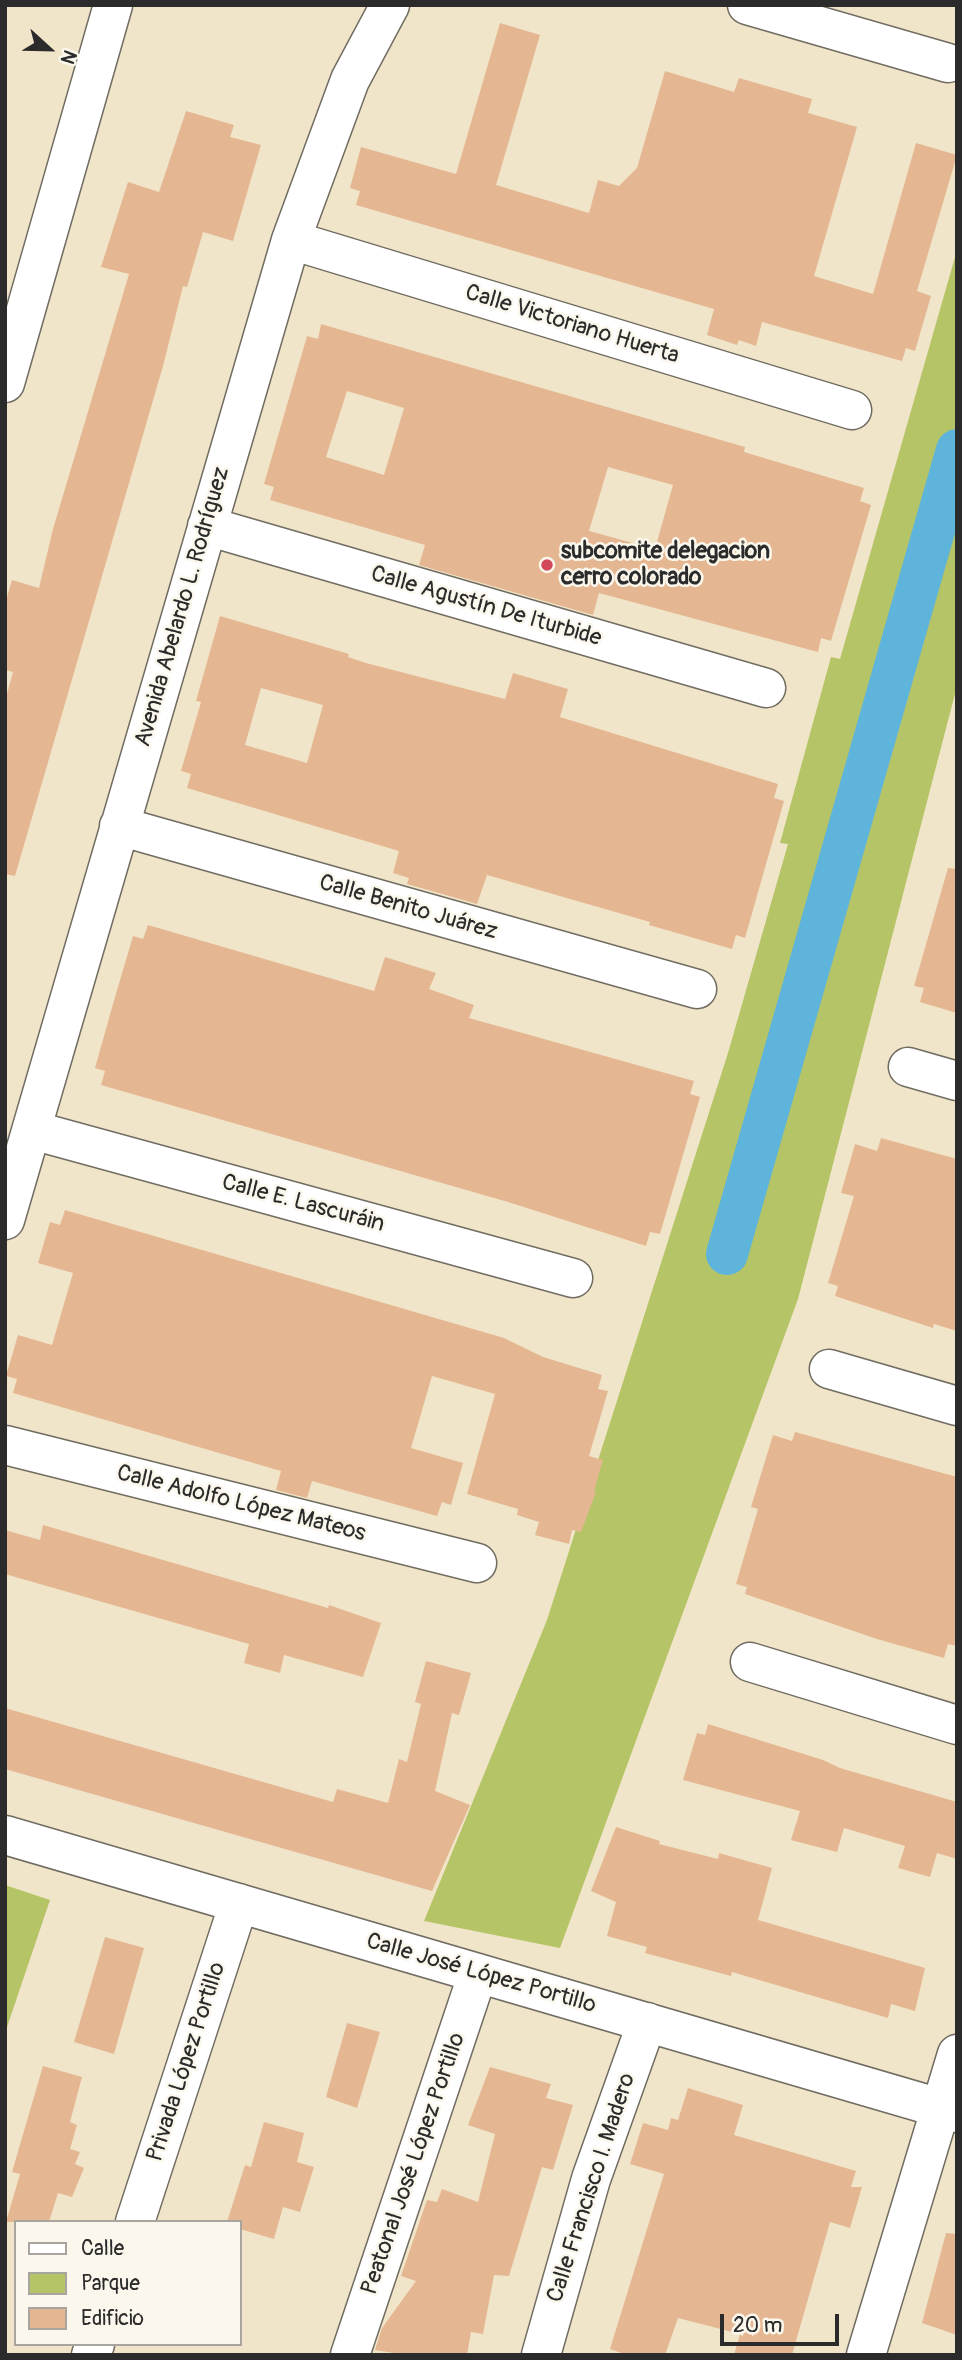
<!DOCTYPE html>
<html>
<head>
<meta charset="utf-8">
<style>
  body { margin:0 }
  #map { position:relative; width:962px; height:2360px; overflow:hidden; background:#f1e5c9; font-family:Pangolin,sans-serif }
  canvas { display:block }
  .frame { position:absolute; inset:0; border:7px solid #2b2b2b; pointer-events:none }
  .legend { position:absolute; left:14px; top:2220px; width:228px; height:126px; box-sizing:border-box; background:#fbf7ec; border:2px solid #a8a59f; margin:0; padding:9px 12px; list-style:none; font-size:21px; color:#2b2b2b }
  .legend li { display:flex; align-items:center; gap:14px; height:35px }
  .legend b { width:35px; border:2px solid #a8a59f }
  .north { position:absolute; left:14px; top:14px; width:70px; height:70px; -webkit-text-stroke:5px #fbf7ec; paint-order:stroke; rotate:112deg; font-size:19px; font-weight:700; line-height:28px; text-align:center; color:#2b2b2b }
  .north::after { content:''; display:block; margin:auto; width:24px; height:32px; background:#2b2b2b; clip-path:polygon(50% 0,100% 100%,50% 72%,0 100%) }
  .scale { position:absolute; left:720px; top:2314px; width:119px; height:32px; box-sizing:border-box; border:4px solid #2b2b2b; border-top:0; padding-left:9px; font-size:21px; line-height:24px; white-space:nowrap; color:#2b2b2b; -webkit-text-stroke:5px #fbf7ec; paint-order:stroke }
</style>
</head>
<body>
<div id="map">
<canvas width="962" height="2360"></canvas>
<div class="frame"></div>
<ul class="legend">
<li><b style="height:9px;background:#fff"></b>Calle</li>
<li><b style="height:19px;background:#b5c466"></b>Parque</li>
<li><b style="height:19px;background:#e4b792"></b>Edificio</li>
</ul>
<div class="north">N</div>
<div class="scale">20 m</div>
</div>
<script>
const ctx = document.querySelector('canvas').getContext('2d');
ctx.lineJoin = 'round';
function paint(path, color) {
  ctx.fillStyle = color;
  ctx.fill(path, 'evenodd');
}
function strokePath(path, color, width, dash) {
  ctx.strokeStyle = color;
  ctx.lineWidth = width;
  ctx.lineCap = dash ? 'butt' : 'round';
  ctx.setLineDash(dash || []);
  ctx.stroke(path);
}
function label(font, color, halo, rows, align = 'center') {
  ctx.font = font + ' Pangolin,sans-serif';
  ctx.lineWidth = 5;
  ctx.setLineDash([]);
  ctx.textBaseline = 'middle';
  ctx.strokeStyle = halo;
  ctx.fillStyle = color;
  for (const [text, x, y, turn = 0] of rows) {
    ctx.save();
    ctx.translate(x, y);
    ctx.rotate((+turn || 0) * Math.PI / 180);
    ctx.textAlign = isNaN(turn) ? turn : align;
    if (halo) ctx.strokeText(text, 0, 0);
    ctx.fillText(text, 0, 0);
    ctx.restore();
  }
}
const green = new Path2D(`
  M957 250V686L798 1299 560 1948 424 1921 547 1620 728 1053 788 844 780 843 831 657 840 659Z
  M5 1885 50 1900 5 2033Z`);
const canal = new Path2D(`
  M727 1254 957 450`);
const building = new Path2D(`
  M500 23 540 35 496 185 589 213 598 180 619 186 637 168 665 71 734 92 739 78 812 99 808 113 857 127 814 276 873 294 916 143 957 155 917 291 931 296 915 351 906 348 902 361 762 322 756 346 739 340 737 345 707 335 714 309 356 205 360 191 350 188 361 147 456 174Z
  M186 111 234 125 230 137 261 145 233 241 203 232 187 287 183 286 163 366 15 876 5 874V701L13 672 5 670V604L12 580 39 588 53 529 129 274 101 267 128 182 159 192Z
  M321 324 745 447 744 452 864 488 860 501 871 505 831 641 821 638 818 652 599 593 593 615 419 565 425 545 270 500 274 487 264 484 307 336 318 339ZM347 391 404 408 384 475 326 457ZM608 467 673 485 655 549 589 531Z
  M220 616 349 654 348 657 366 663 505 699 513 673 568 689 560 717 778 784 774 798 784 801 745 938 736 935 732 949 649 925 650 922 487 875 477 904 407 884 409 878 393 873 399 851 187 788 191 774 181 771 201 702 196 701ZM261 688 323 705 307 763 245 745Z
  M948 868 957 869V1013L920 1002 924 988 914 986Z
  M148 925 374 991 385 957 436 973 429 989 474 1005 469 1018 694 1081 690 1094 700 1097 660 1234 650 1232 646 1246 508 1202 101 1085 105 1071 95 1068 113 1004 133 936 143 939Z
  M881 1138 957 1159V1331L934 1324 933 1328 835 1296 838 1286 828 1283 854 1196 841 1193 855 1144 877 1151Z
  M65 1210 504 1338 543 1357 602 1375 598 1389 608 1391 589 1456 603 1460 594 1491 596 1492 581 1532 572 1530 569 1544 535 1535 539 1522 517 1515 518 1509 467 1494 495 1394 432 1376 411 1448 463 1463 451 1505 442 1502 437 1516 312 1481 307 1498 276 1490 281 1471 13 1393 17 1379 6 1376 18 1335 52 1345 73 1273 38 1263 50 1222 60 1225Z
  M795 1432 957 1477V1646L948 1644 944 1658 877 1639 745 1594 747 1587 736 1584 758 1509 751 1507 773 1435 792 1441Z
  M43 1525 328 1608 329 1605 381 1623 363 1677 284 1655 280 1673 244 1663 249 1644 5 1574V1530L40 1540Z
  M426 1661 471 1673 459 1715 452 1713 435 1791 470 1805 432 1891 5 1769V1708L333 1802 337 1789 388 1803 399 1759 407 1762 421 1704 415 1702Z
  M708 1724 823 1760 840 1768 957 1802V1859L937 1853 930 1877 898 1868 905 1846 844 1828 837 1852 791 1840 800 1811 683 1780 697 1733 705 1735Z
  M616 1827 660 1841 659 1844 718 1859 719 1853 772 1868 758 1920 925 1968 915 2011 891 2004 888 2018 732 1972 731 1976 645 1953 647 1947 607 1936 616 1902 591 1891Z
  M105 1937 144 1948 114 2054 74 2042Z
  M347 2023 380 2032 357 2108 326 2097Z
  M43 2066 82 2077 70 2122 77 2125 70 2149 80 2152 75 2164 84 2168 72 2197 58 2193 49 2222H6L20 2174 12 2172Z
  M490 2067 551 2084 546 2098 573 2105 553 2170 542 2167 509 2276 494 2275 483 2334 471 2332 467 2355H407L375 2350 382 2328 416 2281 401 2276 427 2200 437 2202 442 2189 478 2202 495 2134 468 2125Z
  M688 2088 743 2105 734 2135 856 2171 851 2187H862L850 2228 830 2222 792 2355H734L740 2334 678 2318 665 2355H627L610 2349 664 2174 630 2164 643 2123 668 2130 671 2118 678 2120Z
  M264 2122 304 2133 297 2162 314 2167 300 2212 283 2207 274 2239 240 2229V2222H227L245 2165 251 2167Z
  M946 2233 957 2234V2335L922 2323Z`);
const minor = new Path2D(`
  M747 5 948 63
  M291 240 852 410
  M5 383 113 5
  M207 526 766 688
  M119 826 697 989
  M908 1067 957 1081
  M32 1130 573 1278
  M5 1220 291 240 350 80 390 5
  M829 1369 957 1406
  M5 1445 477 1563
  M750 1662 957 1725
  M5 1835 957 2113
  M135 2222 239 1903
  M91 2355 95 2344
  M350 2355 478 1973
  M541 2355 591 2179 647 2022
  M866 2355 957 2054`);
const markers = [
  [547,565,7,"#d1495b"]
];
const streetNames = [
  ["Calle Victoriano Huerta",572,325,17],
  ["Avenida Abelardo L. Rodríguez",183,607,-74],
  ["Calle Agustín De Iturbide",486,607,16],
  ["Calle Benito Juárez",408,908,16],
  ["Calle E. Lascuráin",303,1204,15],
  ["Calle Adolfo López Mateos",241,1504,14],
  ["Calle José López Portillo",481,1974,16],
  ["Privada López Portillo",187,2062,-72],
  ["Peatonal José López Portillo",414,2164,-71],
  ["Calle Francisco I. Madero",592,2188,-72]
];
const poiNames = [
  ["subcomite delegacion",561,552],
  ["cerro colorado",561,578]
];
paint(green, '#b5c466');
strokePath(canal, '#5eb4da', 42);
paint(building, '#e4b792');
strokePath(minor, '#706c62', 41);
strokePath(minor, '#fff', 38);
for (const [x, y, r, color] of markers) {
  const dot = new Path2D();
  dot.arc(x, y, r, 0, 2 * Math.PI);
  ctx.fillStyle = color;
  ctx.fill(dot);
  strokePath(dot, '#fbf7ec', 2.5);
}
label('23px', '#2b2b2b', '#fbf7ec', streetNames);
label('bold 23px', '#2b2b2b', '#fbf7ec', poiNames, 'left');
</script>
</body>
</html>
